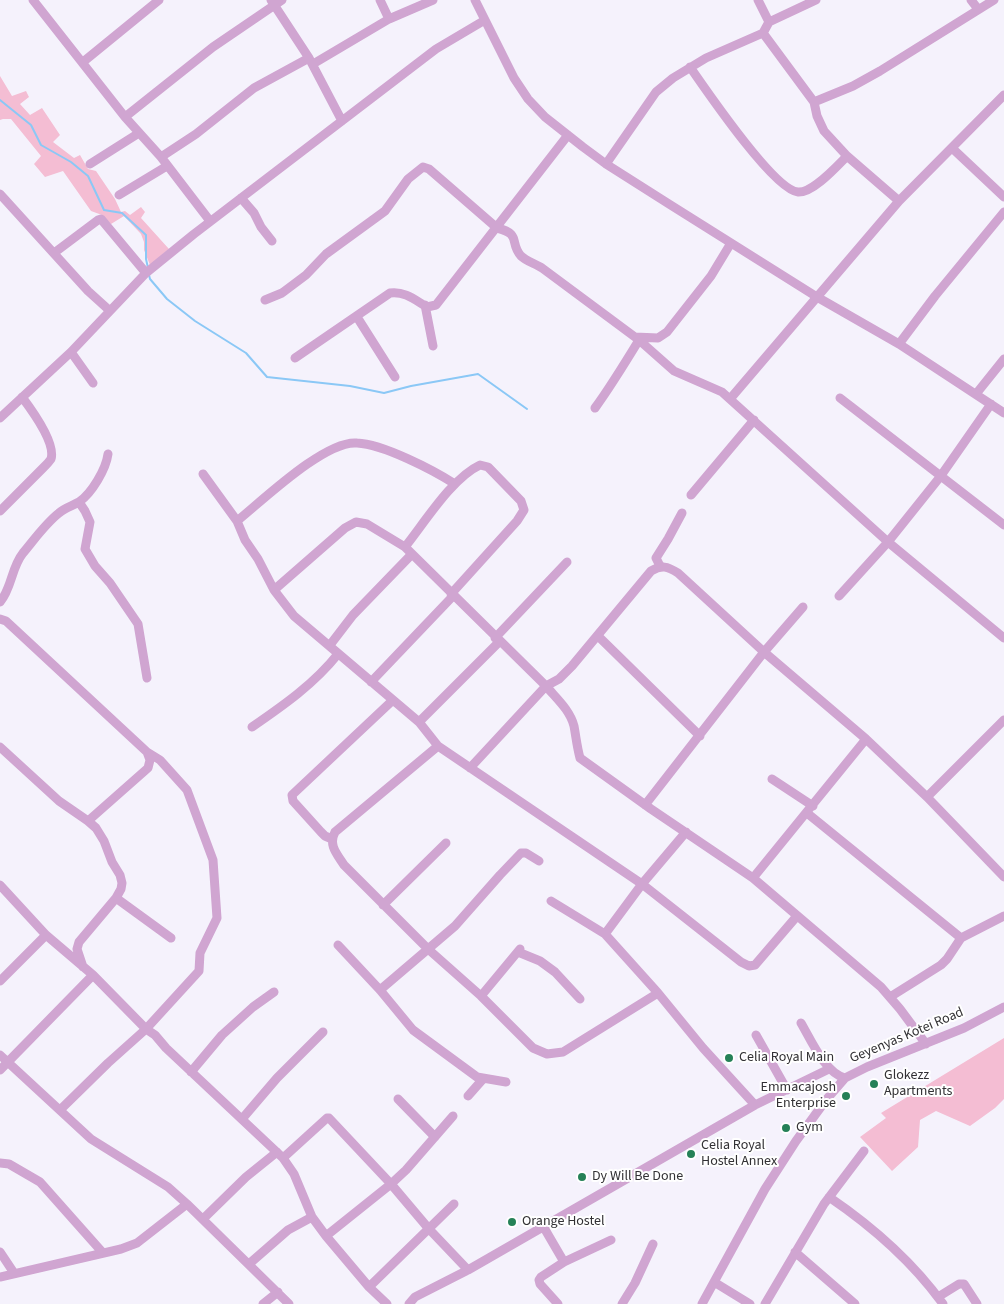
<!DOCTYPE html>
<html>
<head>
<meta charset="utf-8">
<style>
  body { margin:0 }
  canvas { display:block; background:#f5f2fc }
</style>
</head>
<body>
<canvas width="1004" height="1304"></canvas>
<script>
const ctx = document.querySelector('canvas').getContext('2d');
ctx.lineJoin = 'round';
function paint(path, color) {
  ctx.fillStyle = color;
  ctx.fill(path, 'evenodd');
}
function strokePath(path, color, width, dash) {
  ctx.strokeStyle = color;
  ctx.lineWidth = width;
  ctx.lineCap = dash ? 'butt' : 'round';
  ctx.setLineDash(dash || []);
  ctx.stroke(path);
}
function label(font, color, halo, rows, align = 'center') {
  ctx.font = font + ' "Source Sans 3",sans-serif';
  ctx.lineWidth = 4;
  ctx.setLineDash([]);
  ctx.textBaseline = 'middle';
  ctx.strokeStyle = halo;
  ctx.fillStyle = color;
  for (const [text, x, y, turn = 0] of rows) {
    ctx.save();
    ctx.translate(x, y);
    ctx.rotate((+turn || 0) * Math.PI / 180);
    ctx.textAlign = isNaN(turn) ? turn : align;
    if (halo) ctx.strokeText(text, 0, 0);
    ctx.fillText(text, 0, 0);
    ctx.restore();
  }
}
const green = new Path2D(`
  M0 76 12 96 26 91 29 97 20 104 30 115 42 108 60 135 53 142 74 158 80 155 88 169 96 171 115 199 121 212 125 211 130 215 141 207 145 212 141 218 169 249 150 265 144 250V242L141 234 124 216 111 224 102 215 91 211 63 171 45 177 34 164 41 156 11 119H3L0 120Z
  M1004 1038V1099L995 1108 970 1126 936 1111 920 1120 918 1147 892 1171 860 1137 886 1118 881 1113Z`);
const stream = new Path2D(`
  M0 100 31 125 41 145 71 162 88 176 104 210 122 213 146 235V259L148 268
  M149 275 150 279 167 299 195 321 246 353 267 377 350 386 384 393 411 386 478 374 527 409`);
const minor = new Path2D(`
  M33 0 125 117 161 157 210 221
  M271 0 309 58 342 121
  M380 0 389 19
  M475 0 514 78 528 99 545 117 583 147 606 164 669 204 817 297 899 344 1004 413
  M758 0 769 22
  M971 0 978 9
  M763 33 814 102 817 116 824 131 847 156 899 201
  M83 62 159 0
  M313 64 389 19 433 0
  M690 67C706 90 774 190 798 192 813 193 837 166 847 156
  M814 102 853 86 880 71 994 0
  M125 117 213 47 282 0
  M952 148 1004 197
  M161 157 196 134 254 88 309 58
  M90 164 139 133
  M606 164 656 92 673 78 706 58 763 33 769 22 816 0
  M0 194 88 291 109 310
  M119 195 167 166
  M241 198 254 213 261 227 272 241
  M54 253 98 220 101 219 146 273
  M265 300 282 293 306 275 326 254 385 211 408 179 423 167 429 169 497 228C522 234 509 243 521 256 526 261 536 264 542 268L639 340 674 371 722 392 888 542 1004 638
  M425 305 433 346
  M357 317 395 377
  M635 337 658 338 667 332 711 276 731 243
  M899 344 935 296 1004 212
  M71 352 93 383
  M295 358 390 293C405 291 415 300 427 307L436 305 568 135
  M976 394 1004 359
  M840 398 1004 525
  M730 399 899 201 1004 95
  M595 408C611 386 625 363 639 340
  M0 418 71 352 146 273 194 234 436 49 485 20
  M203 474 237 521
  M455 484C433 470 383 444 357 443 325 440 262 501 237 521L245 540 258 559 274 590 294 616 419 722 438 746 642 884 741 962 749 966 755 965 797 916
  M691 495 754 420
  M79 502 85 511 90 522 85 549 95 566 110 583 138 624 147 678
  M0 511 43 468C46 465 49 462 51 459 56 443 31 409 22 397
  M405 547C425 522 452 478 480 465L488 467 521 501 524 510 517 521 451 594
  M660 566 656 558 668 539 682 513
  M274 590 345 528 356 522 367 524 405 547 546 686C556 698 570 710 574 726 576 737 577 747 580 758L651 809 753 878 881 987 900 1009 926 1044
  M839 596 888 542 940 477 991 404
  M0 602C12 588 11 568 23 553 34 540 45 524 59 513 64 508 72 506 79 502 92 493 106 469 108 454
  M0 619 6 621 147 752 150 760 148 768 88 821
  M598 636 700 736
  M495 638 567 562
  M330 645 353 615 412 554
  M371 682 453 596
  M419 722 499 642
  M252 727C284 705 314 684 338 654
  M438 746 335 832C328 845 337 854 344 865L428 949 481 996 533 1048 547 1054 563 1052 658 993
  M0 747 59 801 88 821 96 828 104 841 112 862 120 875 122 883 121 889 116 898 79 942 77 949 83 967
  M470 768 546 686 559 679 572 666 651 571C662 565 667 566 678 573L764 652 866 739 927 797 1004 877
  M772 779 813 806
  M927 797 1004 720
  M645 805 764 652 803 607
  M807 813 961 938
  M332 839 325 836 321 832 293 801 292 795 393 700
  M753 878 866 739
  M0 885 46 935 93 975 146 1029 155 1035 166 1048 283 1158 294 1174 312 1217 326 1236 369 1287 387 1304
  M116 898 171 938
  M551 901 605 934 658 993 703 1048 755 1105
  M383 905 446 843
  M605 934 642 884 686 832
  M338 945 380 990 413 1030 477 1077 506 1082
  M518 952 540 961 555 972 580 999
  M0 981 46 935
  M380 990 455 926 500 875 521 853H526L539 861
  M481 996 520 949
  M890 997 941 965 947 959 961 938 1004 916
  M801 1023C811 1040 825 1073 845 1078
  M756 1035 787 1090
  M0 1055 91 1139 168 1187 187 1204 289 1304
  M0 1070 93 975
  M191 1072 222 1035 253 1007 274 992
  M468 1096 483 1079
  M398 1099 435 1137
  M60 1110 108 1063 146 1029 199 971 200 953 217 918 213 860 187 790 160 760 147 752
  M242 1119 277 1078 323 1032
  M283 1158 327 1118H329L391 1184 429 1229 468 1270
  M0 1163 9 1164 40 1182 103 1253
  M829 1197C873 1227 912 1261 943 1304
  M203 1219 246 1177 277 1152
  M543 1226 564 1262
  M326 1236 391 1184 406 1170 453 1116
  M0 1252 14 1273
  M795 1252 855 1304
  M249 1264 288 1230 312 1217
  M0 1277 121 1249 137 1243 187 1204
  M714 1282 750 1304
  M369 1287 454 1204
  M938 1297 959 1284H964L977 1304
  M263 1304 278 1292
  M409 1304 415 1297 468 1270 755 1105 829 1069
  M558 1304 540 1284 539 1280 541 1277 564 1262 611 1240
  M622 1304 635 1283 653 1244
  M702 1304 765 1189 796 1141 826 1100 845 1078 867 1067 964 1028 1004 1007
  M765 1304 824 1204 864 1151`);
const markers = [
  [729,1058,5,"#258157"],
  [874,1084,5,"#258157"],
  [846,1096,5,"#258157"],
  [786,1128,5,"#258157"],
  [691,1154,5,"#258157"],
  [582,1177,5,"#258157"],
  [512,1222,5,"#258157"]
];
const streetNames = [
  ["Geyenyas Kotei Road",907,1036,-23]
];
const poiNames = [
  ["Celia Royal Main",739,1058],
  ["Glokezz",884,1076],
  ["Apartments",884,1092],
  ["Emmacajosh",836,1088,"right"],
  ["Enterprise",836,1104,"right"],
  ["Gym",796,1128],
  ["Celia Royal",701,1146],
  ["Hostel Annex",701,1162],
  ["Dy Will Be Done",592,1177],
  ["Orange Hostel",522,1222]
];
paint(green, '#f4bdd3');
strokePath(stream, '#8bc8f6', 2);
strokePath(minor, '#d0a5d1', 9);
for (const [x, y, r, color] of markers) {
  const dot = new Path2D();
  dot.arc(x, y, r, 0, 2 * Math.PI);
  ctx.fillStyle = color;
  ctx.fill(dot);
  strokePath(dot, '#fff', 2);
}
label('14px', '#323134', '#fff', streetNames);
label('14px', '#323134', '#fff', poiNames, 'left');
</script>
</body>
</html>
